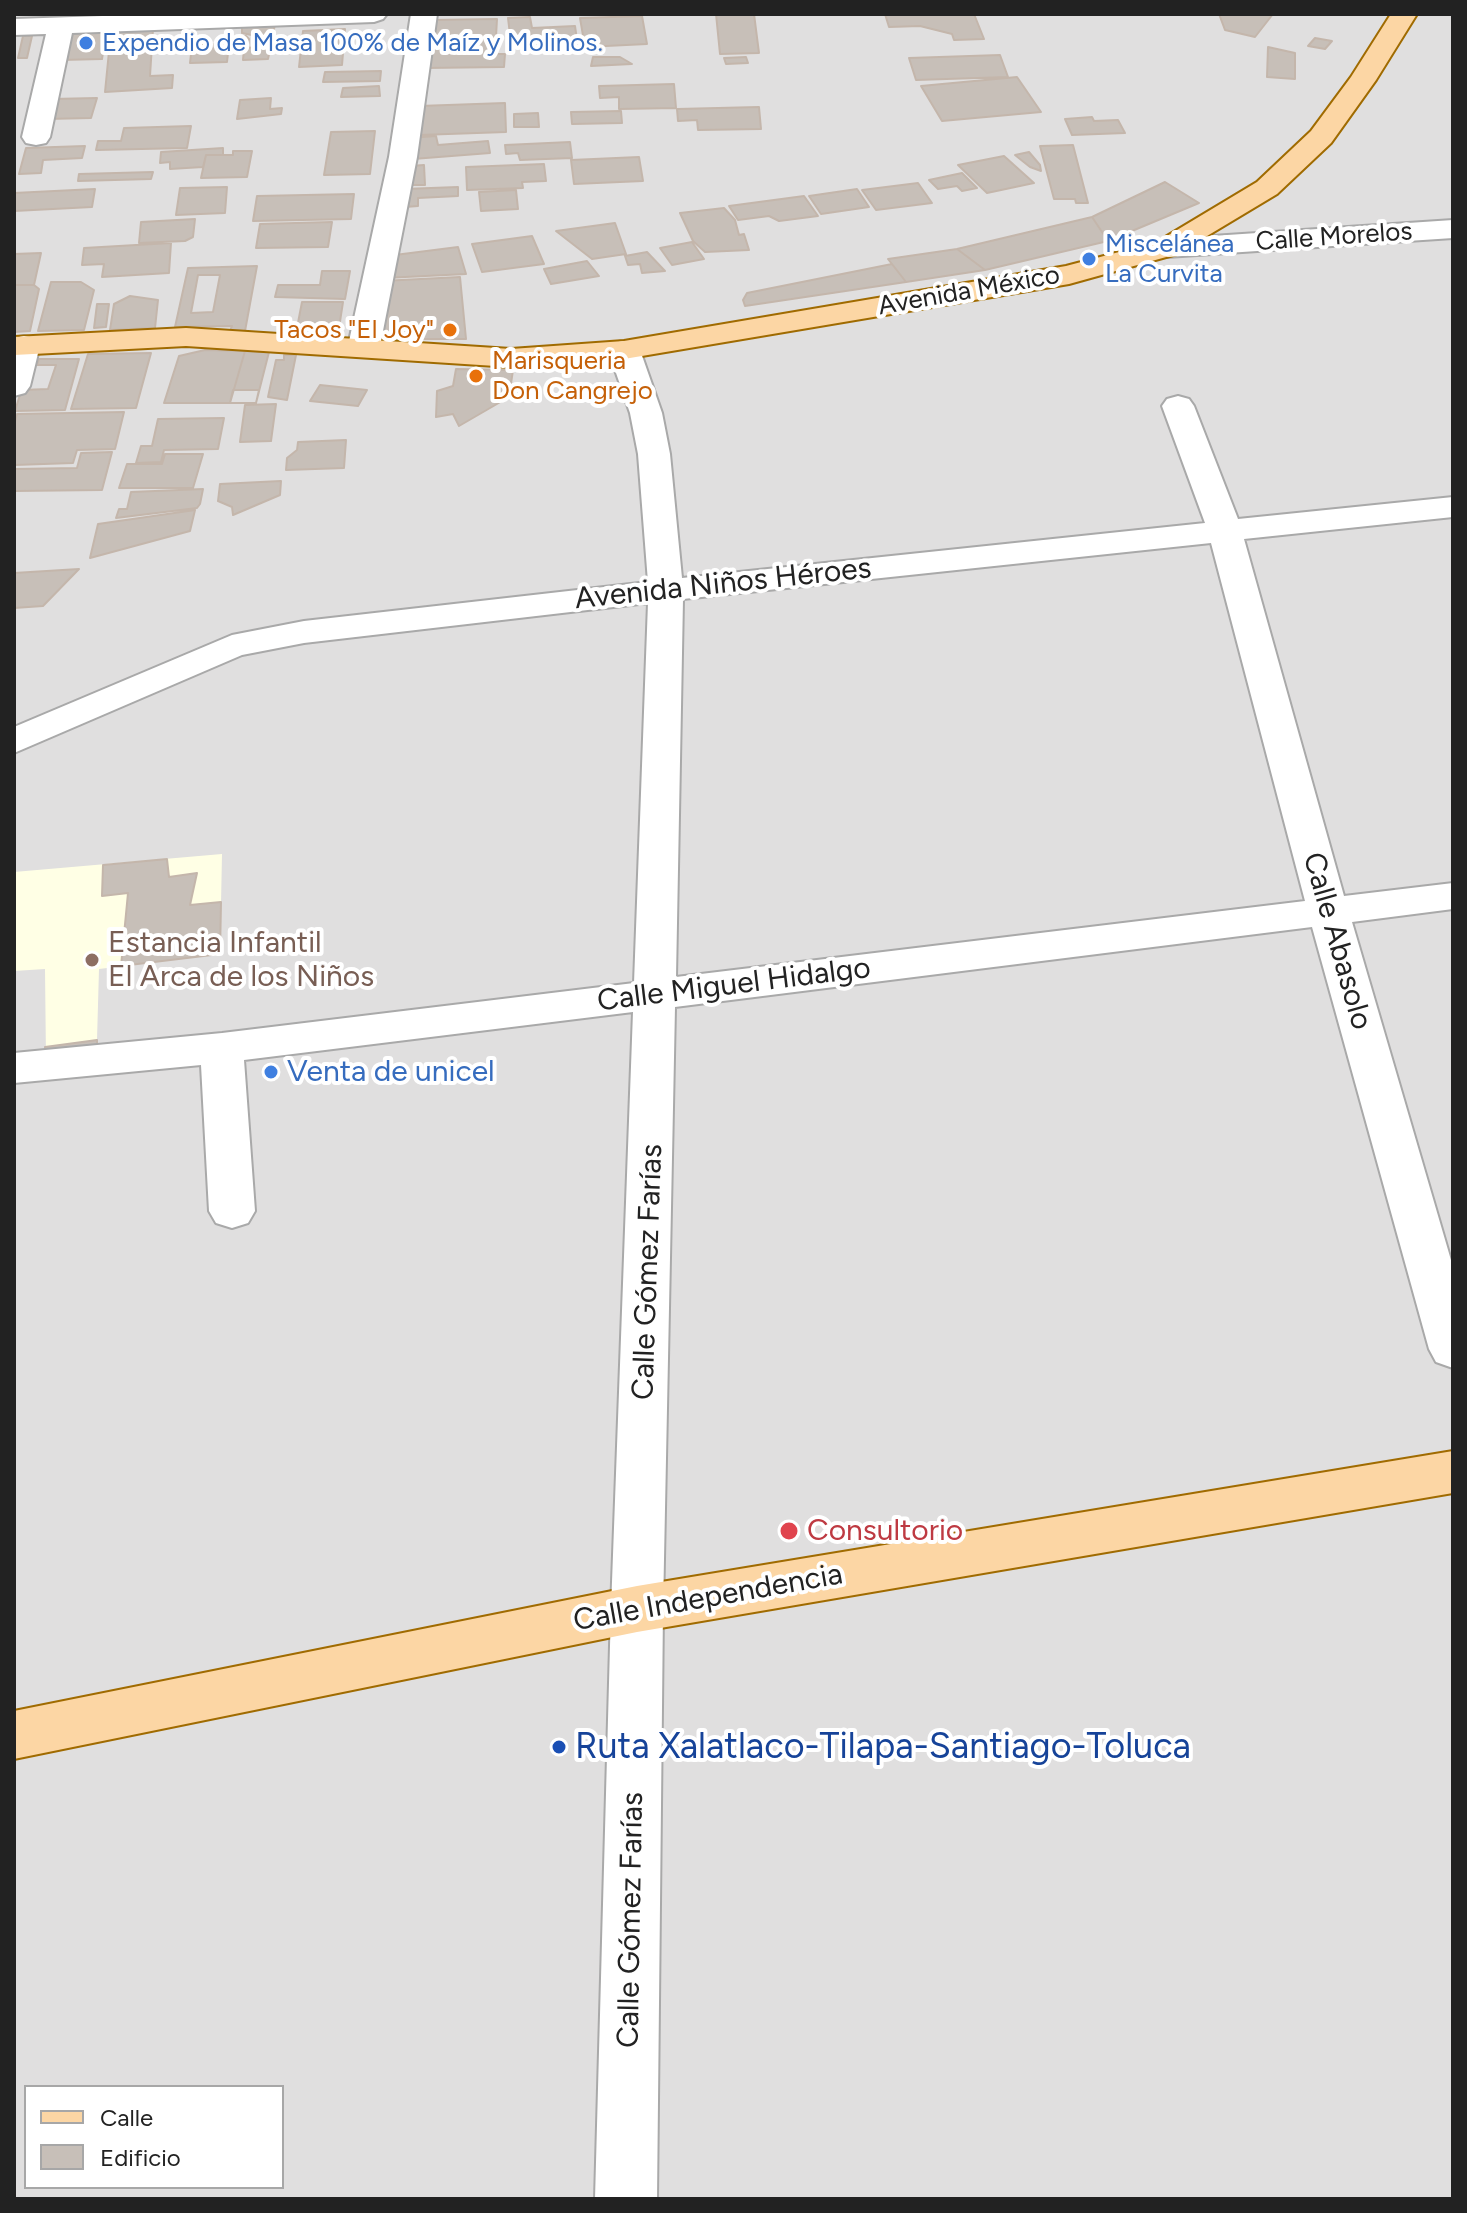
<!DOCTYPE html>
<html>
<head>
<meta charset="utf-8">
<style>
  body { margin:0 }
  #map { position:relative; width:1467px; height:2213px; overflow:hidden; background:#f2efe9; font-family:Figtree,sans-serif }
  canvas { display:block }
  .frame { position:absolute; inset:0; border:16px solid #222; pointer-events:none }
  .legend { position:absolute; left:24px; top:2085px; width:260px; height:104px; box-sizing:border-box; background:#fff; border:2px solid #a7a7a7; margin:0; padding:10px 14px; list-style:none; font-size:24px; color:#222 }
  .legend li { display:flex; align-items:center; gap:16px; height:40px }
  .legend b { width:40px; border:2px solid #a7a7a7 }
</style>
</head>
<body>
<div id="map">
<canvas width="1467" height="2213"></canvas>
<div class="frame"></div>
<ul class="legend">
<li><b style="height:10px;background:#fcd6a4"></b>Calle</li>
<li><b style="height:22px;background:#c7bfb8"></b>Edificio</li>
</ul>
</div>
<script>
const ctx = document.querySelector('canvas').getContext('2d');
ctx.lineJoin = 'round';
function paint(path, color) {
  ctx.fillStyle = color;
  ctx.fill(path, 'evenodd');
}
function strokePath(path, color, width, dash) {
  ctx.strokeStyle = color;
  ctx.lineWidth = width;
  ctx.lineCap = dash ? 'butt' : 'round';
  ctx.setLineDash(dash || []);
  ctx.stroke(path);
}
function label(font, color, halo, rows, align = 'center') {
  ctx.font = font + ' Figtree,sans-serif';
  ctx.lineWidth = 8;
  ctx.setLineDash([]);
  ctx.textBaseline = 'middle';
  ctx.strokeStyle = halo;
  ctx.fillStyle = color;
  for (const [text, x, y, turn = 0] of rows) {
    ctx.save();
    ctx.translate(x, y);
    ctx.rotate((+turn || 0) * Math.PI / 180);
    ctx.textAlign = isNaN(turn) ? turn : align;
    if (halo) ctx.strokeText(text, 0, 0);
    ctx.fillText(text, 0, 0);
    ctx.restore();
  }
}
const residential = new Path2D(`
  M14 14H1453V2199H14ZM26 2087H282V2187H26Z`);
const education = new Path2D(`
  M222 854 220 954 99 969 97 1040 46 1061 45 969 14 971V872Z`);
const building = new Path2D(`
  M716 14H754L759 53 720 54Z
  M885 14H974L984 39 954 40 952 34 920 26 889 27Z
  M1219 14H1273L1255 37 1225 30Z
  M642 16 647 44 585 47 580 18Z
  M530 17 532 28 575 26 577 40 511 43 508 18Z
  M497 19 495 54H505L504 67 425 68 431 20Z
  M275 24 268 59 243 60 244 48 260 47 261 37 242 33V26Z
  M153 29 150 76 173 75 172 88 105 92 111 31Z
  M345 29 342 65 299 67 303 31Z
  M106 32 102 59 61 60 66 34Z
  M23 36H32L27 58H18Z
  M246 36 249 39 248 47H237L230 37Z
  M1315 38 1332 41 1325 49 1308 46Z
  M229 44 227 62 190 63 192 45Z
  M1268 47 1295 53V79L1267 77Z
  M1000 55 1008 77 916 80 909 58Z
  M593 57H620L632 64 591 66Z
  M746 57 748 63 726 64 724 58Z
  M381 71 380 81 323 82 325 72Z
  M1017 77 1041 112 942 121 921 86Z
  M674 84 676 108 619 109V97L600 98 599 86Z
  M379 86 380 96 341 97 343 88Z
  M97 98 91 118 46 119 52 99Z
  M271 98 270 109 282 108 281 114 237 119 240 100Z
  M505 103 506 132 419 135V106Z
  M759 107 761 129 698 130 697 120 678 121 677 109Z
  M621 111 622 123 572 124 571 112Z
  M538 113 539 127H514V114Z
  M1092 117 1094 121 1118 120 1125 133 1072 135 1065 119Z
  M191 126 187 148 96 150 98 141H121L124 128Z
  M375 131 370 174 324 175 331 132Z
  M436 136 438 145 488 141 490 153 413 159 409 138Z
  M570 142 572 158 520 160 518 153 506 154 505 145Z
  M1073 145 1088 203H1076L1075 199H1054L1040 146Z
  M85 146 82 158 43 160 41 173 19 174 26 148Z
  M223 148V155H206L203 167 170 169V162L160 163 161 152Z
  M233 151H252L247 177 201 178 206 155H233Z
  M1029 152 1040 165 1041 171 1030 167 1015 155Z
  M1004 156 1034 183 987 193 958 165Z
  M639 157 643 181 574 184 571 160Z
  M544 164 546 181 522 182 523 188 467 190 466 167Z
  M424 165 425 185H412L410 166Z
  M153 172 151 179 78 181 79 174Z
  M962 173 977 188 962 191 957 186 938 189 929 180Z
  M1165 182 1199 203 1108 241 1092 217Z
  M918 183 932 203 876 210 862 190Z
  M227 187 225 213 176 215 180 188Z
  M458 187V196L418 198V206L405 207 404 189Z
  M95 189 92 207 14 211V193Z
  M857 189 869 207 821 214 809 196Z
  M516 190 518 209 481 211 479 192Z
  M354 194 351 219 253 221 257 196Z
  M804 196 818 216 779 221 769 216 738 220 729 206Z
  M724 208 735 220 739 235 744 234 749 250 705 252 693 241 680 213Z
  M1092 217 1108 241 985 270 957 249Z
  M195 219 193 237 185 241 139 243 141 222Z
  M332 222 328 247 256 248 260 224Z
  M615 223 626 254 592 259 556 231Z
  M532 236 544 264 482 272 472 244Z
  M692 242 704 259 672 265 660 248Z
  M171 243 169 273 102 277 104 264 82 265 84 248Z
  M458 247 466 274 385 278 387 256Z
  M957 249 985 270 906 282 888 259Z
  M647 252 665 271 642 273 640 264 628 265 625 256Z
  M41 253 34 285H15L14 289V254Z
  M587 261 599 276 551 284 544 269Z
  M892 264 906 282 745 306 743 300 747 293Z
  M257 266 245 331H230L232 326 175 327 188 268Z
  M322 271H350L345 299 275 297 278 285H320Z
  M198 275H220L213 312 191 313Z
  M460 277 466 339H373L382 281Z
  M51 282H81L94 290 84 330 38 331Z
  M15 285H34L39 289 30 331 14 332Z
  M130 296 158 300 155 328 110 330 114 304Z
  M302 302H343L339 328H297Z
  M97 304H109L106 327 94 328Z
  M205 350 245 351 230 403H164L179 356Z
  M245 351 269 352 256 403H230Z
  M151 353 136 408 71 409 88 354Z
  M284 355H296L287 400 268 397 276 360H284Z
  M39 359H79L65 410 15 411 29 365H37Z
  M29 365H56L48 389 22 390Z
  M456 369 513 370 509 397 459 426 453 414 436 417 437 391 453 386Z
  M320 385 367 390 358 406 310 401Z
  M233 390H259L256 403H230Z
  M276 404 271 441 240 442 245 405Z
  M124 412 115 449 77 450 73 463 14 465V425L17 414Z
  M224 418 218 449 164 450 161 462 136 463 141 446H152L158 419Z
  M346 440 344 468 286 470 287 458 297 450 298 442Z
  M112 452 102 490 14 491V469L77 468 81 453Z
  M165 454H203L193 488H119L127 464H162Z
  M281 481 280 495 233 515 232 507 218 501 220 484Z
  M203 489 200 504 197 508 116 518 119 509H127L131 492Z
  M195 510 190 531 90 558 98 524Z
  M79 569 43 606 14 608V573Z
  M167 859 169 877 197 873 190 905 221 902 220 954 121 966 128 893 102 896 103 865Z
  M97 1040V1055L45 1060V1047Z`);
const minor = new Path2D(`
  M161 14H387L383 19 374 22 72 33 50 137 46 143 36 145 26 143 22 137 46 34 14 35V19Z
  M411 14H437L417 157 380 346 375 353 364 355 353 353 348 346 389 157Z
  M1453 220V238L1167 257 1157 254 1152 248 1157 242 1167 239Z
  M24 336 35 338 40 345 30 386 25 393 14 396V338Z
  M624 341 635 343 640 350 662 413 670 454 682 578 1205 523 1162 406 1167 399 1178 396 1189 399 1194 406 1238 519 1453 497V517L1244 539 1344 896 1453 883V909L1352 922 1453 1267V1368L1436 1362 1429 1349 1312 927 675 1007 663 1609 657 2199H595L611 1609 633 1012 244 1060 255 1211 248 1223 232 1228 216 1223 209 1211 201 1065 14 1083V1053L222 1033 634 983 648 603 304 643 242 655 14 753V727L232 635 304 621 648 582 638 454 630 413 608 350 613 343ZM1211 543 1305 901 676 977 683 599Z`);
const major = new Path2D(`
  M1391 14H1417L1376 80 1331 143 1277 194 1177 254 1069 284 624 359 511 367 186 346 14 355V337L186 328 511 349 624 341 1066 266 1157 242 1257 182 1311 131 1351 77Z
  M1453 1451V1493L637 1632 14 1759V1711L637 1586Z`);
const markers = [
  [86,43,8,"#3f7fe0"],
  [1089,259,8,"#3f7fe0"],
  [450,330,8,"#e8710a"],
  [476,376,8,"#e8710a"],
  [92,960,8,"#8d6e63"],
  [271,1072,8,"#3f7fe0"],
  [789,1531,10,"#e0444e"],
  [559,1747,8,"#1a4fb4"]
];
const farShopnames = [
  ["Expendio de Masa 100% de Maíz y Molinos.",102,43],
  ["Miscelánea",1105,244],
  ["La Curvita",1105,274]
];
const farStreetnames = [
  ["Calle Morelos",1334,237,-4],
  ["Avenida México",969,291,-10]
];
const farFoodnames = [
  ["Tacos \"El Joy\"",434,330],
  ["Marisqueria",492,361,"left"],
  ["Don Cangrejo",492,391,"left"]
];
const streetNames = [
  ["Avenida Niños Héroes",723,584,-6],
  ["Calle Abasolo",1337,941,74],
  ["Calle Miguel Hidalgo",734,985,-7],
  ["Calle Gómez Farías",648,1272,-88],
  ["Calle Independencia",708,1598,-10],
  ["Calle Gómez Farías",631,1920,-89]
];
const educationNames = [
  ["Estancia Infantil",108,943],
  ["El Arca de los Niños",108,977]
];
const shopNames = [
  ["Venta de unicel",287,1072]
];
const healthNames = [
  ["Consultorio",807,1531]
];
const nearTransitnames = [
  ["Ruta Xalatlaco-Tilapa-Santiago-Toluca",575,1747]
];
paint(residential, '#e0dfdf');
paint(education, '#ffffe5');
paint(building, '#c7bfb8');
strokePath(building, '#c4b6ab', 2);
strokePath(minor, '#a9a9a9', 4);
strokePath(major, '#a06b00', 4);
paint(minor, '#fff');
paint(major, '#fcd6a4');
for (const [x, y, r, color] of markers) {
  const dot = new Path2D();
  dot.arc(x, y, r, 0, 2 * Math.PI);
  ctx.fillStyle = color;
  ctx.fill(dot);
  strokePath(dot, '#fff', 3);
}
label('26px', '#366cbe', '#fff', farShopnames, 'left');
label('26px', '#222', '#fff', farStreetnames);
label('26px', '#c56008', '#fff', farFoodnames, 'right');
label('30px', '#222', '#fff', streetNames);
label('30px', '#785e54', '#fff', educationNames, 'left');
label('30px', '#366cbe', '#fff', shopNames, 'left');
label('30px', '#be3a42', '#fff', healthNames, 'left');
label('36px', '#164399', '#fff', nearTransitnames, 'left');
</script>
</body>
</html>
